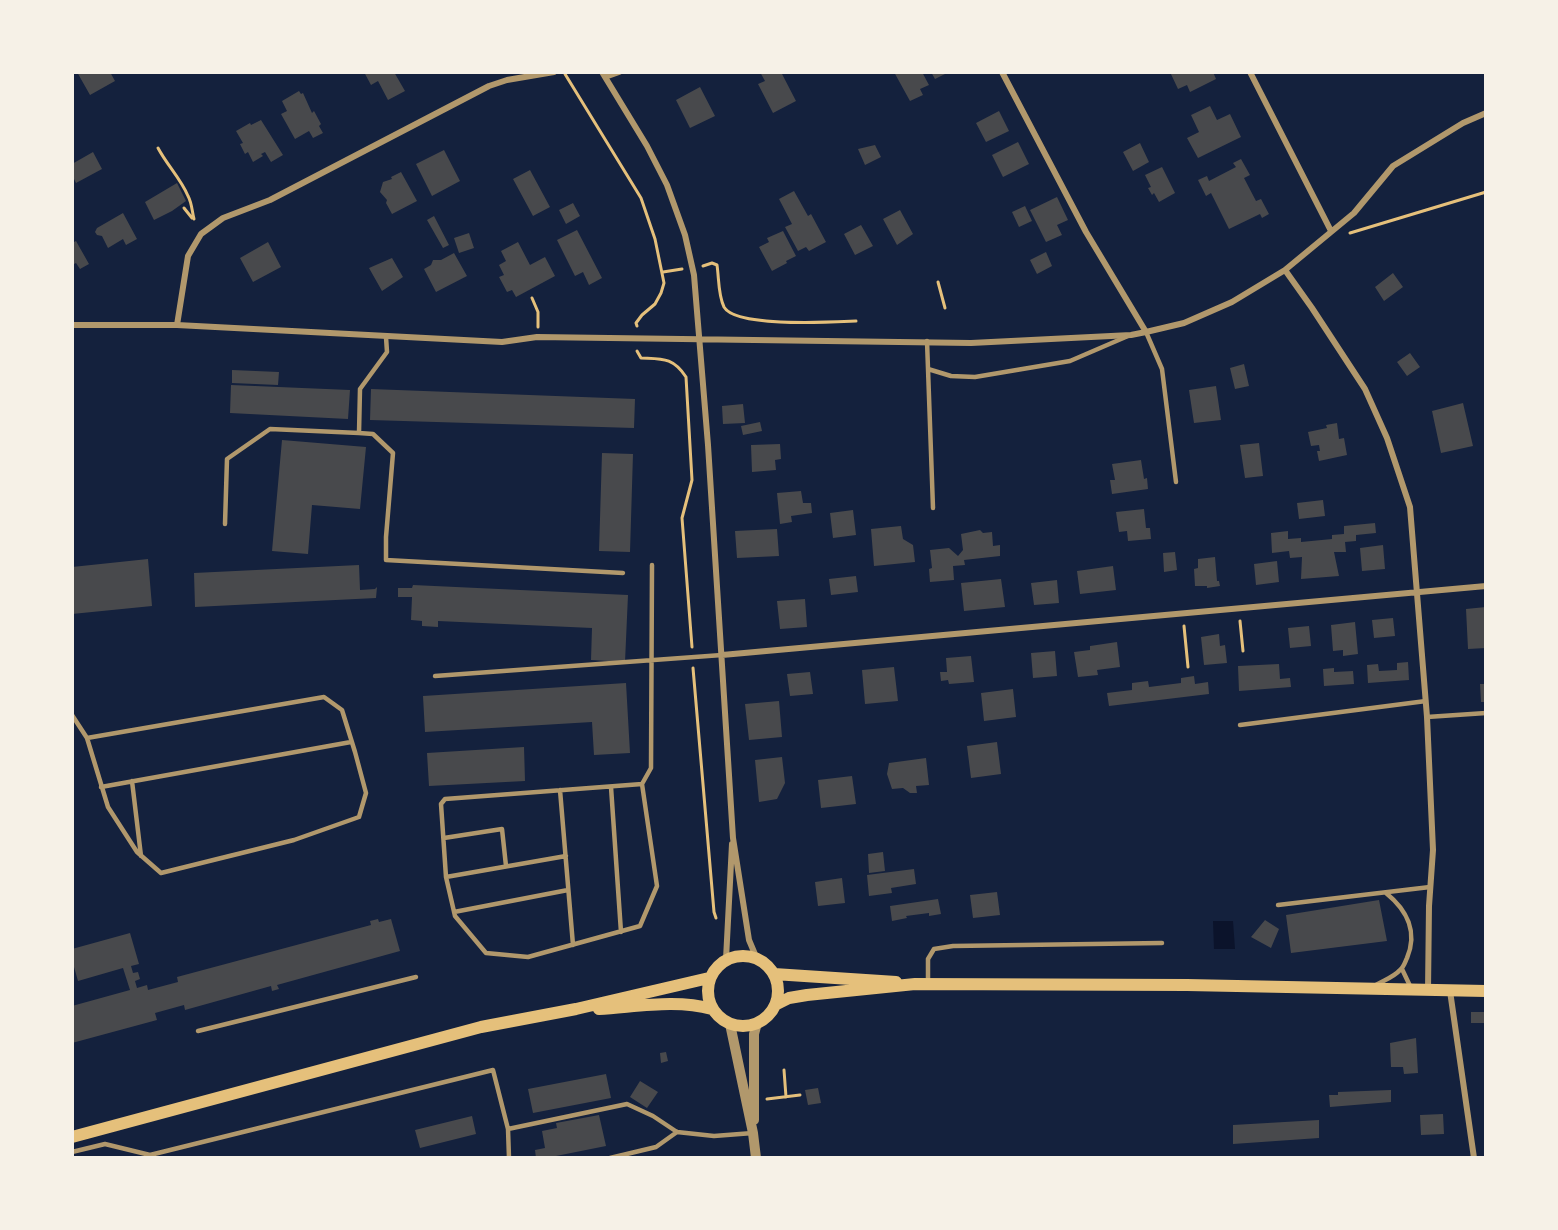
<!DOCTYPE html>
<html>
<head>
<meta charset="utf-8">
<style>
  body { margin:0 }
  #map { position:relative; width:1558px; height:1230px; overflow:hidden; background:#14213d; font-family:Mulish,sans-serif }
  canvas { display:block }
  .frame { position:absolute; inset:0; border:74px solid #f6f1e7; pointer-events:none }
</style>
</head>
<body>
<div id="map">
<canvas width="1558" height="1230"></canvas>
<div class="frame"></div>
</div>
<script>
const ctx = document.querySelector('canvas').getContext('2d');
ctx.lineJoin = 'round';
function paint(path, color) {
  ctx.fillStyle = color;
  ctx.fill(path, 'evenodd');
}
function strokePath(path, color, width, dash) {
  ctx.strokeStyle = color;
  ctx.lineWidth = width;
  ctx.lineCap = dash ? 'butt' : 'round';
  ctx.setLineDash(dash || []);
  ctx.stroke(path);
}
const water = new Path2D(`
  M1213 921H1233L1235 949H1214Z`);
const building = new Path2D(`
  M77 72H110L115 81 90 95Z
  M364 72H394L405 91 388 100 378 81 371 85Z
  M760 72H781L796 101 773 113 758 84 765 81Z
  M894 72H922L929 85 920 89 923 95 910 101Z
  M931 72H949L935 79Z
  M1170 72H1213L1216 79 1190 92 1187 85 1178 89Z
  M700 87 715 116 690 128 676 100Z
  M299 91 301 94 303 93 312 113 314 111 321 124 319 126 323 133 313 138 309 131 295 139 281 114 287 111 282 101Z
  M1210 106 1217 120 1230 114 1241 137 1198 158 1187 138 1199 132 1191 115Z
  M999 111 1009 131 986 142 976 123Z
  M261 120 283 155 271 162 265 152 261 154 263 156 253 162 248 152 245 154 240 144 243 143 236 131 250 123 251 125Z
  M1018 142 1029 164 1003 177 992 155Z
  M1140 143 1149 162 1133 171 1123 152Z
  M875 145 881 157 865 165 858 149Z
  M444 150 460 181 432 196 416 164Z
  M93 152 102 169 76 183 72 175V164Z
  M1241 159 1250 175 1244 178 1256 201 1261 199 1269 214 1262 218 1260 214 1229 229 1211 193 1206 196 1198 180 1207 176 1209 181 1236 167 1233 163Z
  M1162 167 1175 193 1159 202 1154 193 1152 195 1148 188 1151 187 1145 175Z
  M530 170 550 207 533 216 513 179Z
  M401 172 417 201 392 214 386 203 387 200 380 192 383 182 392 179 391 177Z
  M177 183 186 201 172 211 154 220 145 202Z
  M794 191 808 216 811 214 826 242 809 251 806 247 798 251 785 227 792 224 779 199Z
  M1057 197 1068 220 1057 225 1062 235 1046 242 1030 210Z
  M573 203 580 216 566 224 559 210Z
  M1025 206 1032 221 1019 227 1012 212Z
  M900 210 913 234 897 245 883 219Z
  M123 213 137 239 126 245 123 239 108 248 102 236 97 235 95 232 97 228Z
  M434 216 449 245 443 248 427 220Z
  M861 225 873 246 855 255 844 234Z
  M577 230 602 278 589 285 583 272 575 276 557 240Z
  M783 231 796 256 786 261 787 263 772 271 759 247 769 242 767 238Z
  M469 233 474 248 459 253 454 238Z
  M76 241 89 264 80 269 76 263 72 265V243Z
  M268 242 281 267 253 282 240 258Z
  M518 242 530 265 545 257 555 276 516 297 512 290 507 292 499 277 504 275 499 265 506 261 501 251Z
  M1046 252 1052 266 1037 274 1030 260Z
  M454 253 467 276 436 292 424 269 431 265 433 260H441Z
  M392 258 403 277 382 291 369 268Z
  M1393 273 1403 287 1384 301 1375 287Z
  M1410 353 1420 367 1407 376 1397 362Z
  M1244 364 1249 386 1235 389 1230 368Z
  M232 370 279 372 278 385 232 383Z
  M231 385 350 390 348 419 230 413Z
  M1216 386 1221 420 1194 423 1189 390Z
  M371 389 635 399 634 428 370 420Z
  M1463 403 1473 446 1441 453 1432 411Z
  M743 404 745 423 723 424 722 406Z
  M760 422 762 431 743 435 741 426Z
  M1337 423 1339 439 1344 438 1347 455 1319 461 1317 451H1320L1319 445 1311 446 1308 432 1327 428 1326 425Z
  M282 440 366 447 360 509 312 505 308 554 272 551Z
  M1259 443 1263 476 1245 478 1240 445Z
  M780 444 781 459 775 460 776 470 752 472 751 445Z
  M602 453 633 454 630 552 599 551Z
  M1141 460 1144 479 1147 478 1148 489 1112 494 1110 480H1115L1112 464Z
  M801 491 803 503H811L812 513 791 516 792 522 780 524 777 493Z
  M1323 500 1325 516 1299 519 1297 503Z
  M1144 509 1146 528H1150L1151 539 1128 541 1127 531 1119 532 1116 512Z
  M853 510 856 535 833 538 830 513Z
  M1375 523 1376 533 1356 535V541L1345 542 1346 552H1334L1339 576 1301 579 1302 557 1290 558 1289 551 1272 553 1271 533 1288 531V539L1301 538V542L1332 539V535L1344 534V526Z
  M901 526 903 539 913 545 915 562 874 566 871 529Z
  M777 529 779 556 737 558 735 531Z
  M980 530 983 533 992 532 993 546 1000 545V556L964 560 965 565 953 566 954 580 930 582 929 569 932 568 930 550 949 548 958 556 963 550 961 534Z
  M1383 545 1385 569 1362 571 1360 548Z
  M1175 552 1177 570 1164 572 1163 553Z
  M1215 557 1217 581H1219L1220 586 1207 588V586H1195L1194 569 1198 568V559Z
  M148 559 152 606 72 614V567Z
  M1277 561 1279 582 1256 585 1254 564Z
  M359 565 360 590 375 589 377 587 376 598 195 607 194 573Z
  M1113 566 1116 590 1080 594 1077 571Z
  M856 576 858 592 831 595 829 579Z
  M1001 579 1005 607 964 611 961 583Z
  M1057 580 1059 603 1034 605 1031 583Z
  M413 585 628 595 625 662 591 660 592 628 438 621V627L422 626V621L411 620 412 597H398V588H412Z
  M805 599 807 627 780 629 777 601Z
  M1486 607V648L1468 649 1466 609Z
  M1393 618 1395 636 1374 638 1372 620Z
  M1355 622 1358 654 1343 656V650L1333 651 1331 625Z
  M1309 626 1311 646 1290 648 1288 628Z
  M1219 634 1220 646 1225 645 1227 663 1204 665 1201 637Z
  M1117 642 1120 667 1097 670 1098 675 1078 677 1074 652 1090 650V646Z
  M1055 651 1057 676 1033 678 1031 653Z
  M971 656 974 682 949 684 948 680 941 681 940 672H947L946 658Z
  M1408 662 1409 680 1368 683 1367 665 1378 664 1379 671 1397 670V663Z
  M1279 664 1280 679 1290 678 1291 687 1239 691 1238 666Z
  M894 667 898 701 865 704 862 670Z
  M1334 668V672L1353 671 1354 684 1324 686 1323 669Z
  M810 672 813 694 790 696 787 674Z
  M1194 676 1195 684 1208 682 1209 694 1109 706 1107 693 1132 690V683L1148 681 1149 687 1181 683V678Z
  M626 683 630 753 594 755 592 722 425 732 423 696Z
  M1480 684H1486V702H1481Z
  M1013 689 1016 717 984 721 981 693Z
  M779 701 782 737 749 740 745 704Z
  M997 742 1001 774 971 778 967 746Z
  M524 747 525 781 429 786 427 753Z
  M782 757 785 783 777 799 759 802 755 760Z
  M926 758 929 785 916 786 917 793H910L903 788 892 789 887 774 889 763Z
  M852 776 856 804 821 808 818 780Z
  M883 852 885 871 869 873 868 854Z
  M914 869 916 884 891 888 892 893 869 896 867 875Z
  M842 878 845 903 818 906 815 882Z
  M997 892 1000 915 973 918 970 895Z
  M938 899 941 914 929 916V913L906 916 907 918 892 921 890 906Z
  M1379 900 1387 941 1291 953 1286 915Z
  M378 919 379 922 391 919 400 951 277 985 279 989 272 991 271 986 185 1010 184 1005 155 1013 157 1020 72 1043V1006L130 990 123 968 78 981 72 960V949L130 933 139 964 131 966 133 973 138 972 140 979 135 981 137 988 147 985 148 990 178 982 177 977 371 925 370 921Z
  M1265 920 1279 929 1271 948 1251 937Z
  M1471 1012H1486V1023H1471Z
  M1416 1038 1418 1073 1404 1074 1403 1067H1391L1390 1043Z
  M666 1052 668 1061 661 1063 660 1053Z
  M606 1074 611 1098 533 1113 528 1089Z
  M640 1081 658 1092 647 1108 630 1097Z
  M818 1088 821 1103 808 1105 805 1090Z
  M1391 1090V1102L1330 1107 1329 1095H1338V1092Z
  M1443 1114 1444 1134 1421 1135 1420 1115Z
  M599 1115 606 1146 546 1158H536L535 1150 545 1148 542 1131 557 1128 556 1123Z
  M472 1116 476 1134 420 1148 415 1130Z
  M1319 1120V1138L1233 1144V1125Z`);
const path = new Path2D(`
  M565 74 641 198 655 239 664 283 661 293 655 304 642 315 636 323 637 326
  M158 148C167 165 181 179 188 196 192 203 192 212 194 219
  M184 208 192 218
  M1350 233 1486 192
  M703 266 712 263 717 265C719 278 718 295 724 307 736 328 832 322 856 321
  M663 272 682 269
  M938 282 945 308
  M532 298 538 312V327
  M637 351 641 358C662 359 673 357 686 377L692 480 682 518 692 647
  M1240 621 1243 651
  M1184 626 1188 667
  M693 668 714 912 716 918
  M784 1070 786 1097
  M767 1099 800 1095`);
const service = new Path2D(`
  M1146 332 1162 369 1176 482
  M386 337 387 352 360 389 359 433 373 434 393 453 386 537V560L623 573
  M927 341 933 508
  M928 369 951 376 975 377 1070 361 1128 336
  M225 524 227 459 270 429 359 433
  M435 676 722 655
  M72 715 87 738 108 807 137 852 161 873 294 840 359 817 366 793 355 752 342 710 324 697 87 738
  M1427 717 1486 713
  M1240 725 1426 701
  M132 781 141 856
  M642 784 657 886 640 926 528 957 486 953 455 916 446 877 441 804 445 799 642 784 651 768 652 565
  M101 787 351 742
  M611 787 621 932
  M560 790 573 945
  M444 838 502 829 506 866
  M446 877 566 856
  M1278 905 1430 887
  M454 912 568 890
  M1402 969 1411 988
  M928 981V959L934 949 953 946 1162 943
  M1376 985C1384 980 1394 977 1400 970 1404 967 1405 962 1407 958 1418 932 1407 910 1386 893
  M198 1031 416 977
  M508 1129 509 1158
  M72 1152 105 1144 150 1155 493 1070 508 1129 627 1104 653 1116 677 1132 714 1136 753 1133
  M610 1158 656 1147 677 1132`);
const minor = new Path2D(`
  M602 72 647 146 667 185 685 235 694 275 708 445 733 838 749 940 757 959
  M1002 72 1086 232 1146 332
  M1250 72 1331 231
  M605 77 619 72
  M1285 270 1312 308 1365 389 1387 438 1410 507 1427 717 1433 850 1429 906 1428 990
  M72 325H177L502 342 537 337 971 343 1131 335 1146 332 1184 323 1232 302 1285 270 1354 213 1393 166 1463 123 1486 113
  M177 325 188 256 201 234 223 218 270 200 489 86 507 80 554 72
  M722 655 1486 586
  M726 959 732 844
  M1450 991 1474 1158`);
const tertiary = new Path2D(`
  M730 1024 753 1133 756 1158
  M754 1120V1034L757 1023`);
const secondary = new Path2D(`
  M708 991a35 35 0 1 1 70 0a35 35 0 1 1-70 0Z
  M774 974 896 982
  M775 1005 789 998 807 995 915 984 1187 985 1486 991
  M599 1009C636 1007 676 999 712 1009
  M72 1137 481 1027 576 1009 709 978`);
paint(water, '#0b132b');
paint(building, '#48494c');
strokePath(path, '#e5c07b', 3);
strokePath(service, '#b1986c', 4.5);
strokePath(minor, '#b1986c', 6);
strokePath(tertiary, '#b1986c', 10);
strokePath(secondary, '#e5c07b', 12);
</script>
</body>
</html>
